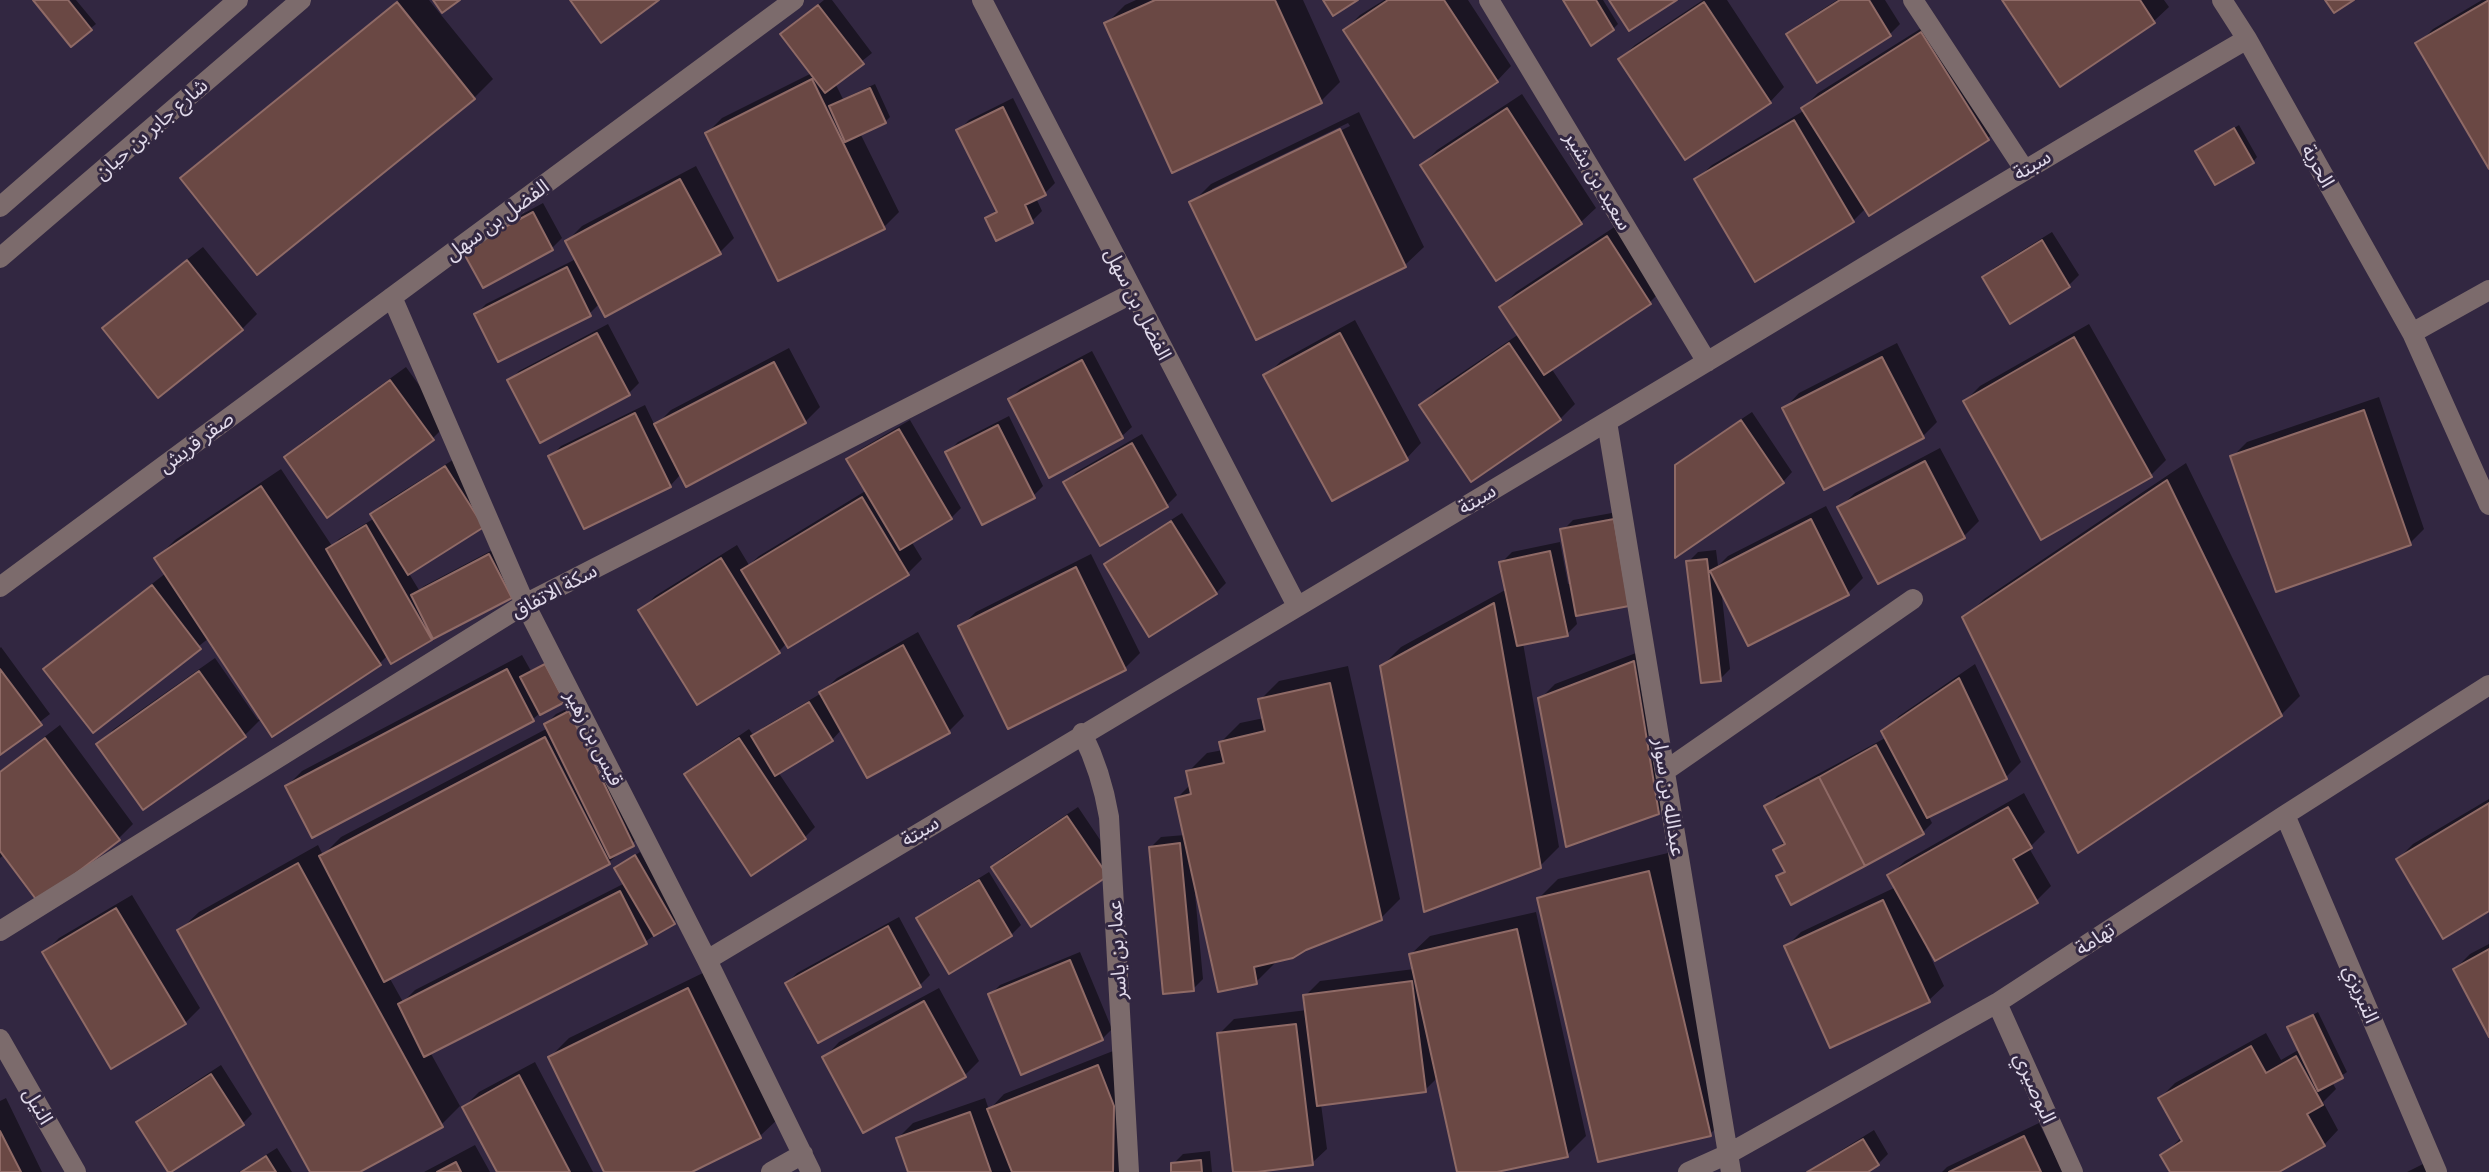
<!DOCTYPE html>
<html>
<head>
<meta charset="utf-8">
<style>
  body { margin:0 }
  canvas { display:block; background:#322741 }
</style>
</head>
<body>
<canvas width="2489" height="1172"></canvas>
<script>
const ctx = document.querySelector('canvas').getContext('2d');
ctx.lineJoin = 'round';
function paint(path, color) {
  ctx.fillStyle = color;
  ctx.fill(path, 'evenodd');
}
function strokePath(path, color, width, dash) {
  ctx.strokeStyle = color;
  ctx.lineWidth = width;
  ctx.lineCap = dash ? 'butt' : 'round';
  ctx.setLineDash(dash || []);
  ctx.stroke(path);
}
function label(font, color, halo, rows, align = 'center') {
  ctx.font = font + ' Ubuntu,"Noto Sans Arabic",sans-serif';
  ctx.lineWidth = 6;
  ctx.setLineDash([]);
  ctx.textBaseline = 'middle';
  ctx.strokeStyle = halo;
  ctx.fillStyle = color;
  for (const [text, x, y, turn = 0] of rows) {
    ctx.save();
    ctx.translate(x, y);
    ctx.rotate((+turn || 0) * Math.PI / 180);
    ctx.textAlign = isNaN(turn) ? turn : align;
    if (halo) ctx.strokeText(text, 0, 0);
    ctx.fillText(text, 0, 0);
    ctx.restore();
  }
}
const shadow = new Path2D(`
  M35 0H76L96 24 71 44Z
  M399 0H429L493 79 474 98 258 272 182 179 201 160Z
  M824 0H832L872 53 835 83 843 99 875 84 890 117 885 122 860 133 899 212 884 227 707 133 722 118 812 73 782 34Z
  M1136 0H1303L1340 82 1321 101 1173 170 1106 24 1125 5Z
  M1384 0H1468L1511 66 1497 81 1345 30 1360 15Z
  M1565 0H1603L1618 24 1613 29Z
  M1703 0H1727L1784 87 1770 102 1620 59 1635 45Z
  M1837 0H1885L1900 24 1890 34 1818 80 1788 35 1798 25Z
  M2005 0H2164L2169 7 2154 21 2061 84Z
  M2482 0H2489V165L2418 44 2433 29Z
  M1936 19 2002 124 1987 139 1866 208 1853 221 1697 179 1712 165 1805 110 1803 108 1818 93Z
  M1522 94 1596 208 1581 222 1497 278 1422 165 1437 150Z
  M1013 98 1055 183 1045 193 1036 198 1042 211 1032 221 988 218 997 209 959 130 969 120Z
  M1359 112 1424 247 1405 265 1192 203 1211 184ZM1348 123 1350 126 1212 194V189Z
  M2239 125 2257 157 2253 162 2198 151Z
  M696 166 734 238 719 253 600 303 589 314H476L486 304 576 259 567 241 582 226Z
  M543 203 562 238 552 248 475 240Z
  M1622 222 1665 287 1650 302 1551 368 1575 404 1560 419 1421 405 1436 390 1519 334 1501 307 1516 292Z
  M2052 232 2079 275 2069 285 1984 278 1994 268Z
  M203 247 257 314 242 329 158 396 105 328 119 313Z
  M1355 320 1421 443 1407 458 1266 376 1281 361Z
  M608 324 639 383 629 393 509 381 519 371Z
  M2089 324 2166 460 2151 475 2042 537 1965 401 1980 386Z
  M1897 343 1937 422 1922 437 1785 408 1799 393Z
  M789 348 820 407 805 422 681 474 670 486 551 456 561 446 645 405 655 426 671 410Z
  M1092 351 1132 427 1122 436 1050 475 1010 399 1020 389Z
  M406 367 447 424 432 439 286 458 301 443Z
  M2379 397 2424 529 2410 543 2232 457 2247 442Z
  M1752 412 1792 472 1783 482 1677 466 1688 455Z
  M1009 416 1043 486 1033 496 948 452 958 442Z
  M910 420 961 508 951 518 911 541 922 559 907 574 787 643 779 651 698 702 641 611 655 596 737 545 749 565 759 556 867 490 849 460 859 450Z
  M1142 434 1177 495 1167 505 1066 482 1076 472Z
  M1940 448 1979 521 1964 536 1878 581 1840 507 1855 493Z
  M456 458 493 516 408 572 419 590 424 586 500 546 520 586 431 639 388 655 379 664 262 718 244 736 99 744 114 729 215 658 258 720 261 717 209 638 93 730 45 670 60 655 166 573 156 559 175 540 281 469 332 546 339 539 375 518 372 514 382 504Z
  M2186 463 2300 696 2281 715 1965 618 1984 599Z
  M1826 506 1863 578 1848 593 1721 588 1730 669 1720 679 1688 562 1698 552 1716 550 1718 566 1728 556Z
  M1623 511 1628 604 1575 614 1577 624 1567 634 1523 643 1559 847 1540 866 1382 666 1401 647 1507 589 1502 562 1512 552 1560 542 1568 584H1572L1563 530 1573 520Z
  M1182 513 1226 583 1216 593 1106 564 1116 555Z
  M1091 554 1140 653 1125 668 961 626 976 612Z
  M918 632 964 716 949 731 842 729 832 740 778 772 815 827 805 837 752 873 686 775 696 765 749 729 754 736 764 727 820 694 837 678Z
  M1 647 50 714 0 753V648Z
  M1649 648 1673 797 1658 812 1540 699 1555 684Z
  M522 655 531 671 550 661 564 700 539 714 533 719 312 835 287 786 302 771Z
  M1975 664 2021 762 2006 777 1928 815 1932 823 1922 833 1778 877 1786 869 1776 850 1785 840 1767 806 1777 796 1887 737 1884 731 1899 716Z
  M1348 666 1400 899 1381 918 1274 960 1275 963 1256 982 1198 893 1195 894 1203 979 1193 989 1151 847 1161 837 1185 835 1177 798 1191 784 1188 772 1207 753 1223 750 1221 742 1240 723 1264 718 1260 700 1279 681Z
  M579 703 643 834 609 862 389 977 403 1002 415 990 625 883 616 868 640 852 678 918 645 942 430 1052 460 1106 441 1125 356 1172H312L180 930 199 912 318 845 323 855 341 837 548 728 546 724 556 714Z
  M60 725 133 824 119 838 5 854 0 858V771Z
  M2024 793 2045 832 2029 848 2051 886 2036 901 1926 947 1944 986 1929 1000 1786 947 1801 932 1896 887 1890 875 1905 861Z
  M2489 799V909L2398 859 2413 844Z
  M1078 807 1117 865 1107 874 993 867 1003 857Z
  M1668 853 1729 1115 1710 1134 1539 898 1558 879Z
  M989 872 1021 925 1011 935 919 919 929 909Z
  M132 895 200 1008 185 1023 44 953 59 938Z
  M1536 912 1586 1136 1567 1155 1488 1172H1459L1438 1077 1425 1090 1321 1104 1327 1149 1312 1163 1235 1172 1219 1034 1234 1019 1307 1010 1305 996 1320 981 1414 969 1411 954 1430 936Z
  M899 917 930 975 920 985 787 983 797 973Z
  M2489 944V1033L2455 969 2470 954Z
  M1080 952 1112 1029 1102 1039 990 995 1000 985Z
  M707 971 779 1118 760 1136 687 1172H606L550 1057 569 1038Z
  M939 988 979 1061 964 1076 825 1057 839 1042Z
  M2318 1012 2347 1072 2332 1082 2336 1089 2323 1102 2338 1130 2324 1145 2275 1172H2172L2163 1155 2182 1137 2160 1098 2175 1083 2266 1033 2281 1060 2300 1049 2290 1028Z
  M1113 1051 1127 1172H910L898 1138 913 1123 985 1098 989 1110 1004 1094Z
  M535 1062 593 1172H499L464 1107 479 1092Z
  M221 1065 252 1114 242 1124 139 1122 149 1112Z
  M6 1098 42 1172H0V1101Z
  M2039 1123 2063 1172H1942L1947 1167Z
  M1874 1130 1888 1154 1878 1164 1864 1172H1806Z
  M475 1145 490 1172H424Z
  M277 1148 292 1172H239Z
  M1210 1151 1212 1172H1173V1164L1183 1154Z
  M2427 1162 2432 1172H2407Z`);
const building = new Path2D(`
  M33 0H68L92 30 71 47Z
  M433 0H460L442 13Z
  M570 0H659L601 43Z
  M1155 0H1275L1322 103 1172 173 1104 23Z
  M1323 0H1358L1333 16Z
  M1388 0H1444L1498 82 1414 138 1343 30Z
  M1563 0H1596L1614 30 1591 46Z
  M1609 0H1677L1629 31Z
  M1840 0H1869L1891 36 1817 83 1786 34Z
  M2002 0H2140L2155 23 2060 87Z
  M2325 0H2354L2334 13Z
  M2489 0V169L2415 43Z
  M397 2 475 99 257 275 180 178Z
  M1704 2 1771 103 1685 160 1618 59Z
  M818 5 864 64 825 93 780 34Z
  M1921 32 1989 140 1869 216 1801 108Z
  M812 79 885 229 778 281 705 133Z
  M870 88 886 123 845 142 829 106Z
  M1003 107 1046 195 1025 205 1033 223 996 241 985 218 997 212 956 130Z
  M1507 108 1582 224 1496 281 1420 165Z
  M1794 120 1854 222 1755 282 1694 179Z
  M2234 128 2254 163 2215 185 2195 151Z
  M1340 129 1406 267 1256 340 1189 202Z
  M680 179 721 254 605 317 565 241Z
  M533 212 553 250 483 288 462 250Z
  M1607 236 1651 304 1544 375 1499 307Z
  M2042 240 2070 287 2010 324 1982 277Z
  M187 260 243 330 158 398 102 328Z
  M567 267 591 316 498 362 474 314Z
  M597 333 630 395 540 443 507 380Z
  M1340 333 1408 460 1332 501 1263 375Z
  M2074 337 2152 477 2041 540 1963 401Z
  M1509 343 1561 420 1471 482 1419 405Z
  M1882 357 1924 438 1824 490 1782 408Z
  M1082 360 1123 438 1049 478 1008 399Z
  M774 362 806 423 686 487 654 424Z
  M390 380 434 440 327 518 284 457Z
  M2364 410 2411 545 2276 592 2230 456Z
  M635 413 671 487 584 529 548 456Z
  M1741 420 1784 483 1675 558V465Z
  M998 425 1035 498 982 525 945 452Z
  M899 429 952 519 900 550 846 459Z
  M1132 443 1168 507 1100 546 1063 482Z
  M1925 461 1965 538 1878 584 1837 507Z
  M445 466 484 527 408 575 370 514Z
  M2167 480 2282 716 2078 853 1962 617Z
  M261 486 381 665 272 737 154 558Z
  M862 497 909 575 788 648 741 570Z
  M1614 519 1629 606 1576 616 1560 529Z
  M1811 519 1849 595 1748 646 1710 571Z
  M1171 521 1217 594 1149 637 1104 564Z
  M366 525 432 640 391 664 326 549Z
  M1550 551 1568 636 1517 646 1499 562Z
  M489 554 512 598 433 639 411 595Z
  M721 558 780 653 697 705 638 610Z
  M1707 559 1721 681 1701 683 1686 561Z
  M1076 567 1126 670 1008 729 958 626Z
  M152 585 201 649 93 733 43 669Z
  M1494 603 1541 868 1424 912 1380 666Z
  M903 645 950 733 867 778 819 692Z
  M1634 661 1659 814 1566 847 1538 698Z
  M545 664 565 702 540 715 520 677Z
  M0 669 42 725 0 755Z
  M507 669 534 721 312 838 285 786Z
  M199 671 246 737 143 810 96 744Z
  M1959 678 2007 779 1927 818 1881 731Z
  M1330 683 1382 920 1306 950 1293 958 1254 967 1257 984 1218 992 1175 798 1191 794 1186 771 1224 763 1219 742 1265 731 1258 699Z
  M809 702 833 741 775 776 751 736Z
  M569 711 634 846 610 858 544 724Z
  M545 737 610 864 384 982 319 856Z
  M45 738 120 840 38 902 0 851V772Z
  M739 738 806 839 751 876 684 774Z
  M1876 745 1924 834 1865 866 1819 777Z
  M1819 777 1865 866 1791 905 1776 876 1785 872 1773 850 1785 844 1764 806Z
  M2489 803V911L2443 939 2396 859Z
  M2008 807 2032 848 2013 859 2038 903 1935 961 1887 875Z
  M1067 816 1108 876 1031 927 991 867Z
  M1180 843 1194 991 1163 994 1149 847Z
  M635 855 675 924 654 936 614 868Z
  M298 863 443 1127 360 1172H310L177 930Z
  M1649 871 1711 1136 1598 1162 1537 898Z
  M979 880 1012 936 949 974 916 918Z
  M620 891 647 944 424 1057 398 1004Z
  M1883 900 1930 1002 1830 1048 1784 946Z
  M116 908 186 1024 111 1069 42 952Z
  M888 926 921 987 818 1043 785 983Z
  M1517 929 1568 1157 1497 1172H1457L1409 954Z
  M2489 949V1037L2453 969Z
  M1070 960 1103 1040 1021 1075 988 994Z
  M1412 981 1426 1092 1317 1106 1303 995Z
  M688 988 761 1138 692 1172H604L548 1057Z
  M924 1001 966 1077 863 1133 822 1057Z
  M2313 1015 2343 1078 2318 1091 2287 1027Z
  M1296 1024 1313 1165 1257 1172H1233L1217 1033Z
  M2251 1046 2266 1073 2296 1056 2323 1105 2307 1114 2325 1146 2279 1172H2170L2160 1155 2182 1141 2158 1098Z
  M1098 1065 1114 1106 1113 1172H1012L987 1109Z
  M211 1074 244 1125 171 1172H168L136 1122Z
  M519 1075 570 1172H497L462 1107Z
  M970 1112 991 1172H908L896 1138Z
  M0 1131 21 1172H0Z
  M2024 1136 2041 1172H1949Z
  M1863 1139 1879 1165 1868 1172H1807Z
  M266 1156 276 1172H241Z
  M1201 1160 1202 1172H1171V1163Z
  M456 1162 461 1172H437Z`);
const minor = new Path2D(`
  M982 0 1297 606
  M1489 0 1707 362
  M1913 0 2024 169
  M2222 0 2247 39 2412 333 2489 505
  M0 207 238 0
  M0 258 301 0
  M392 297 525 604 707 960 811 1172
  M2412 333 2489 290
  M1607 422 1731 1172
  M0 587 794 0
  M1082 733C1096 761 1104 787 1109 817L1129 1172
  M1665 771 1913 599
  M2285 815 2437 1172
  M0 931 525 604 1133 293
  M707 960C1008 778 1311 599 1613 418 1824 292 2034 163 2247 39
  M1997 1003 2073 1172
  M0 1039 76 1172
  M771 1172 803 1154
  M1688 1172 1728 1154 1997 1003 2285 815 2489 685`);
const streetNames = [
  ["شارع جابر بن حيان",151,129,-41],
  ["سبتة",2032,165,-31],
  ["الحرية",2318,166,61],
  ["سعيد بن بشير",1598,181,59],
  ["الفضل بن سهل",497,220,-36],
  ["الفضل بن سهل",1138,304,63],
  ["صقر قريش",196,442,-37],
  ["سبتة",1477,499,-31],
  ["سكة الاتفاق",554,591,-28],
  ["قيس بن زهير",594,738,63],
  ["عبدالله بن سوار",1669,797,81],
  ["سبتة",920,831,-31],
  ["تهامة",2095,939,-33],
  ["عمار بن ياسر",1117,950,-93],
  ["التبريزي",2361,994,67],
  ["البوصيري",2035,1088,66],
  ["النيل",38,1106,60]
];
paint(shadow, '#0007');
paint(building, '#6a4844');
strokePath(building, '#8f6a66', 2);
strokePath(minor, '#7c6b6c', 20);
label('20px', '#e1daeb', '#322741', streetNames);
</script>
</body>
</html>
